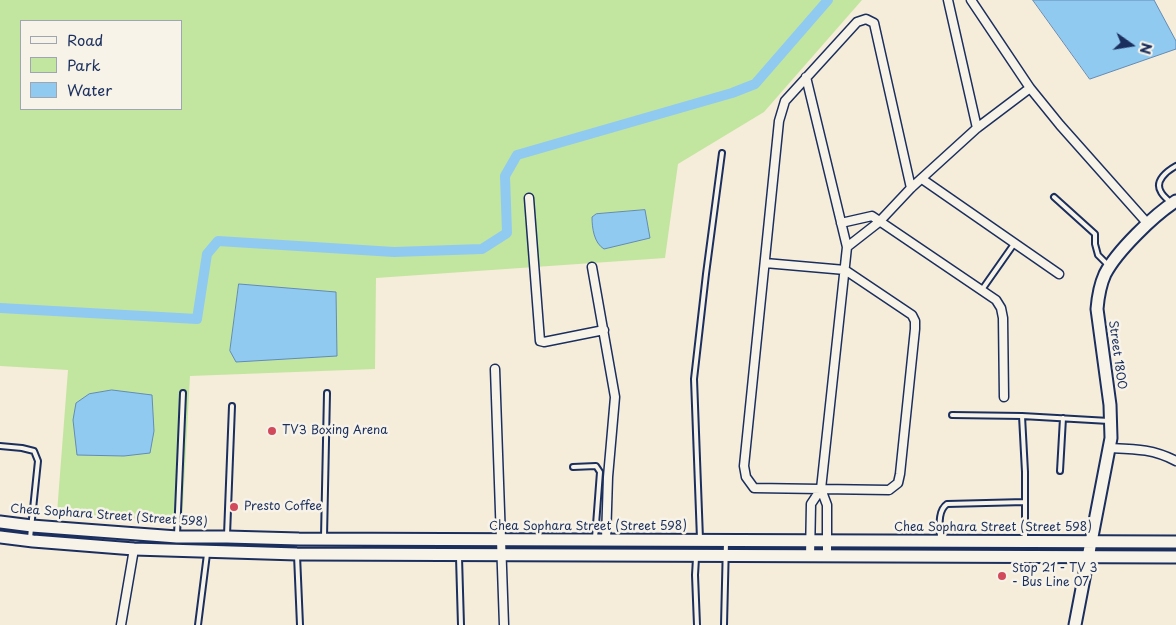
<!DOCTYPE html>
<html>
<head>
<meta charset="utf-8">
<style>
  body { margin:0 }
  #map { position:relative; width:1176px; height:625px; overflow:hidden; background:#f6ecda; font-family:"Playpen Sans",sans-serif }
  canvas { display:block }
  .legend { position:absolute; left:20px; top:20px; width:162px; height:90px; box-sizing:border-box; background:#f7f3e8; border:1px solid #9fa5b1; margin:0; padding:6px 9px; list-style:none; font-size:15px; color:#1b2f5e }
  .legend li { display:flex; align-items:center; gap:10px; height:25px }
  .legend b { width:25px; border:1px solid #9fa5b1 }
  .north { position:absolute; left:1106px; top:20px; width:50px; height:50px; -webkit-text-stroke:4px #f7f3e8; paint-order:stroke; rotate:103deg; font-size:14px; font-weight:700; line-height:20px; text-align:center; color:#1b2f5e }
  .north::after { content:''; display:block; margin:auto; width:18px; height:22px; background:#1b2f5e; clip-path:polygon(50% 0,100% 100%,50% 72%,0 100%) }
</style>
</head>
<body>
<div id="map">
<canvas width="1176" height="625"></canvas>
<ul class="legend">
<li><b style="height:6px;background:#f7f3e8"></b>Road</li>
<li><b style="height:14px;background:#c2e6a0"></b>Park</li>
<li><b style="height:14px;background:#91caf0"></b>Water</li>
</ul>
<div class="north">N</div>
</div>
<script>
const ctx = document.querySelector('canvas').getContext('2d');
ctx.lineJoin = 'round';
function paint(path, color) {
  ctx.fillStyle = color;
  ctx.fill(path, 'evenodd');
}
function strokePath(path, color, width, dash) {
  ctx.strokeStyle = color;
  ctx.lineWidth = width;
  ctx.lineCap = dash ? 'butt' : 'round';
  ctx.setLineDash(dash || []);
  ctx.stroke(path);
}
function label(font, color, halo, rows, align = 'center') {
  ctx.font = font + ' "Playpen Sans",sans-serif';
  ctx.lineWidth = 5;
  ctx.setLineDash([]);
  ctx.textBaseline = 'middle';
  ctx.strokeStyle = halo;
  ctx.fillStyle = color;
  for (const [text, x, y, turn = 0] of rows) {
    ctx.save();
    ctx.translate(x, y);
    ctx.rotate((+turn || 0) * Math.PI / 180);
    ctx.textAlign = isNaN(turn) ? turn : align;
    if (halo) ctx.strokeText(text, 0, 0);
    ctx.fillText(text, 0, 0);
    ctx.restore();
  }
}
const green = new Path2D(`
  M0 0H862L764 112 678 164 665 258 376 278 375 369 190 376 182 522 57 513 68 370 0 366ZM21 21H181V109H21Z`);
const water = new Path2D(`
  M1033 0H1154L1176 41V49L1090 79Z
  M645 210 650 238 604 249C594 243 592 228 592 217L596 214Z
  M239 284 336 292 337 356 236 362 230 351Z
  M112 390 152 395 154 431 150 453 124 456 77 455 73 420 76 403 89 394Z`);
const canal = new Path2D(`
  M0 308 197 319 207 254 218 241 394 252 482 249 507 233 505 176 517 155 732 93 755 84 828 0`);
const lane = new Path2D(`
  M1054 197 1095 234V244L1098 255 1108 265
  M1170 202C1167 199 1163 196 1161 192 1154 181 1167 171 1176 166
  M981 291 1014 244
  M952 415 1022 416 1109 421
  M1022 416 1025 472V539
  M0 446 22 448 34 451 38 461 30 538
  M573 467 596 466 600 472 595 538
  M1060 471 1063 418
  M177 535 183 393
  M227 535 232 406
  M324 537 327 393
  M700 539 694 379 706 274 722 153
  M940 539C940 528 937 511 947 504L1025 502
  M297 555 300 625
  M459 557 461 625
  M696 558 695 575 697 625
  M198 625 207 554
  M724 625 726 542`);
const street = new Path2D(`
  M948 0 977 128
  M971 0 1030 88 1060 125 1148 224
  M806 77 847 247 821 489 811 504 810 557
  M922 179 1059 274
  M529 198 540 341 544 342 604 330
  M841 223 872 216 996 300 1001 308 1003 318 1004 397
  M847 247 879 222 911 188 977 128 1030 88
  M765 263 845 270 912 315 915 321V329L900 474 898 483 889 490 821 489 754 488 746 477 744 466 779 121 785 101 857 22 866 19 874 23 911 188
  M592 267 615 397 608 477 606 540
  M495 369 504 625
  M1110 448C1135 449 1153 449 1176 461
  M821 489 827 505V557
  M121 625 134 549`);
const secondary = new Path2D(`
  M0 522 32 526 177 537H227L299 539 1176 542
  M0 537 33 541 134 549 297 554 1176 557
  M1075 625 1111 438 1110 405 1097 309C1098 297 1100 285 1105 274 1117 251 1154 215 1176 201`);
const markers = [
  [272,431,5,"#d1495b"],
  [234,507,5,"#d1495b"],
  [1002,576,5,"#d1495b"]
];
const streetNames = [
  ["Street 1800",1117,355,82],
  ["Chea Sophara Street (Street 598)",109,516,4],
  ["Chea Sophara Street (Street 598)",588,527],
  ["Chea Sophara Street (Street 598)",993,528]
];
const poiNames = [
  ["TV3 Boxing Arena",282,431],
  ["Presto Coffee",244,507],
  ["Stop 21 - TV 3",1012,569],
  ["- Bus Line 07",1012,583]
];
paint(green, '#c2e6a0');
paint(water, '#91caf0');
strokePath(water, '#628cb6', 1);
strokePath(canal, '#91caf0', 10);
strokePath(lane, '#1b2f5e', 8);
strokePath(street, '#1b2f5e', 11);
strokePath(secondary, '#1b2f5e', 15);
strokePath(lane, '#f7f3e8', 4);
strokePath(street, '#f7f3e8', 8);
strokePath(secondary, '#f7f3e8', 11);
for (const [x, y, r, color] of markers) {
  const dot = new Path2D();
  dot.arc(x, y, r, 0, 2 * Math.PI);
  ctx.fillStyle = color;
  ctx.fill(dot);
  strokePath(dot, '#f7f3e8', 2);
}
label('12px', '#1b2f5e', '#f7f3e8', streetNames);
label('12px', '#1b2f5e', '#f7f3e8', poiNames, 'left');
</script>
</body>
</html>
